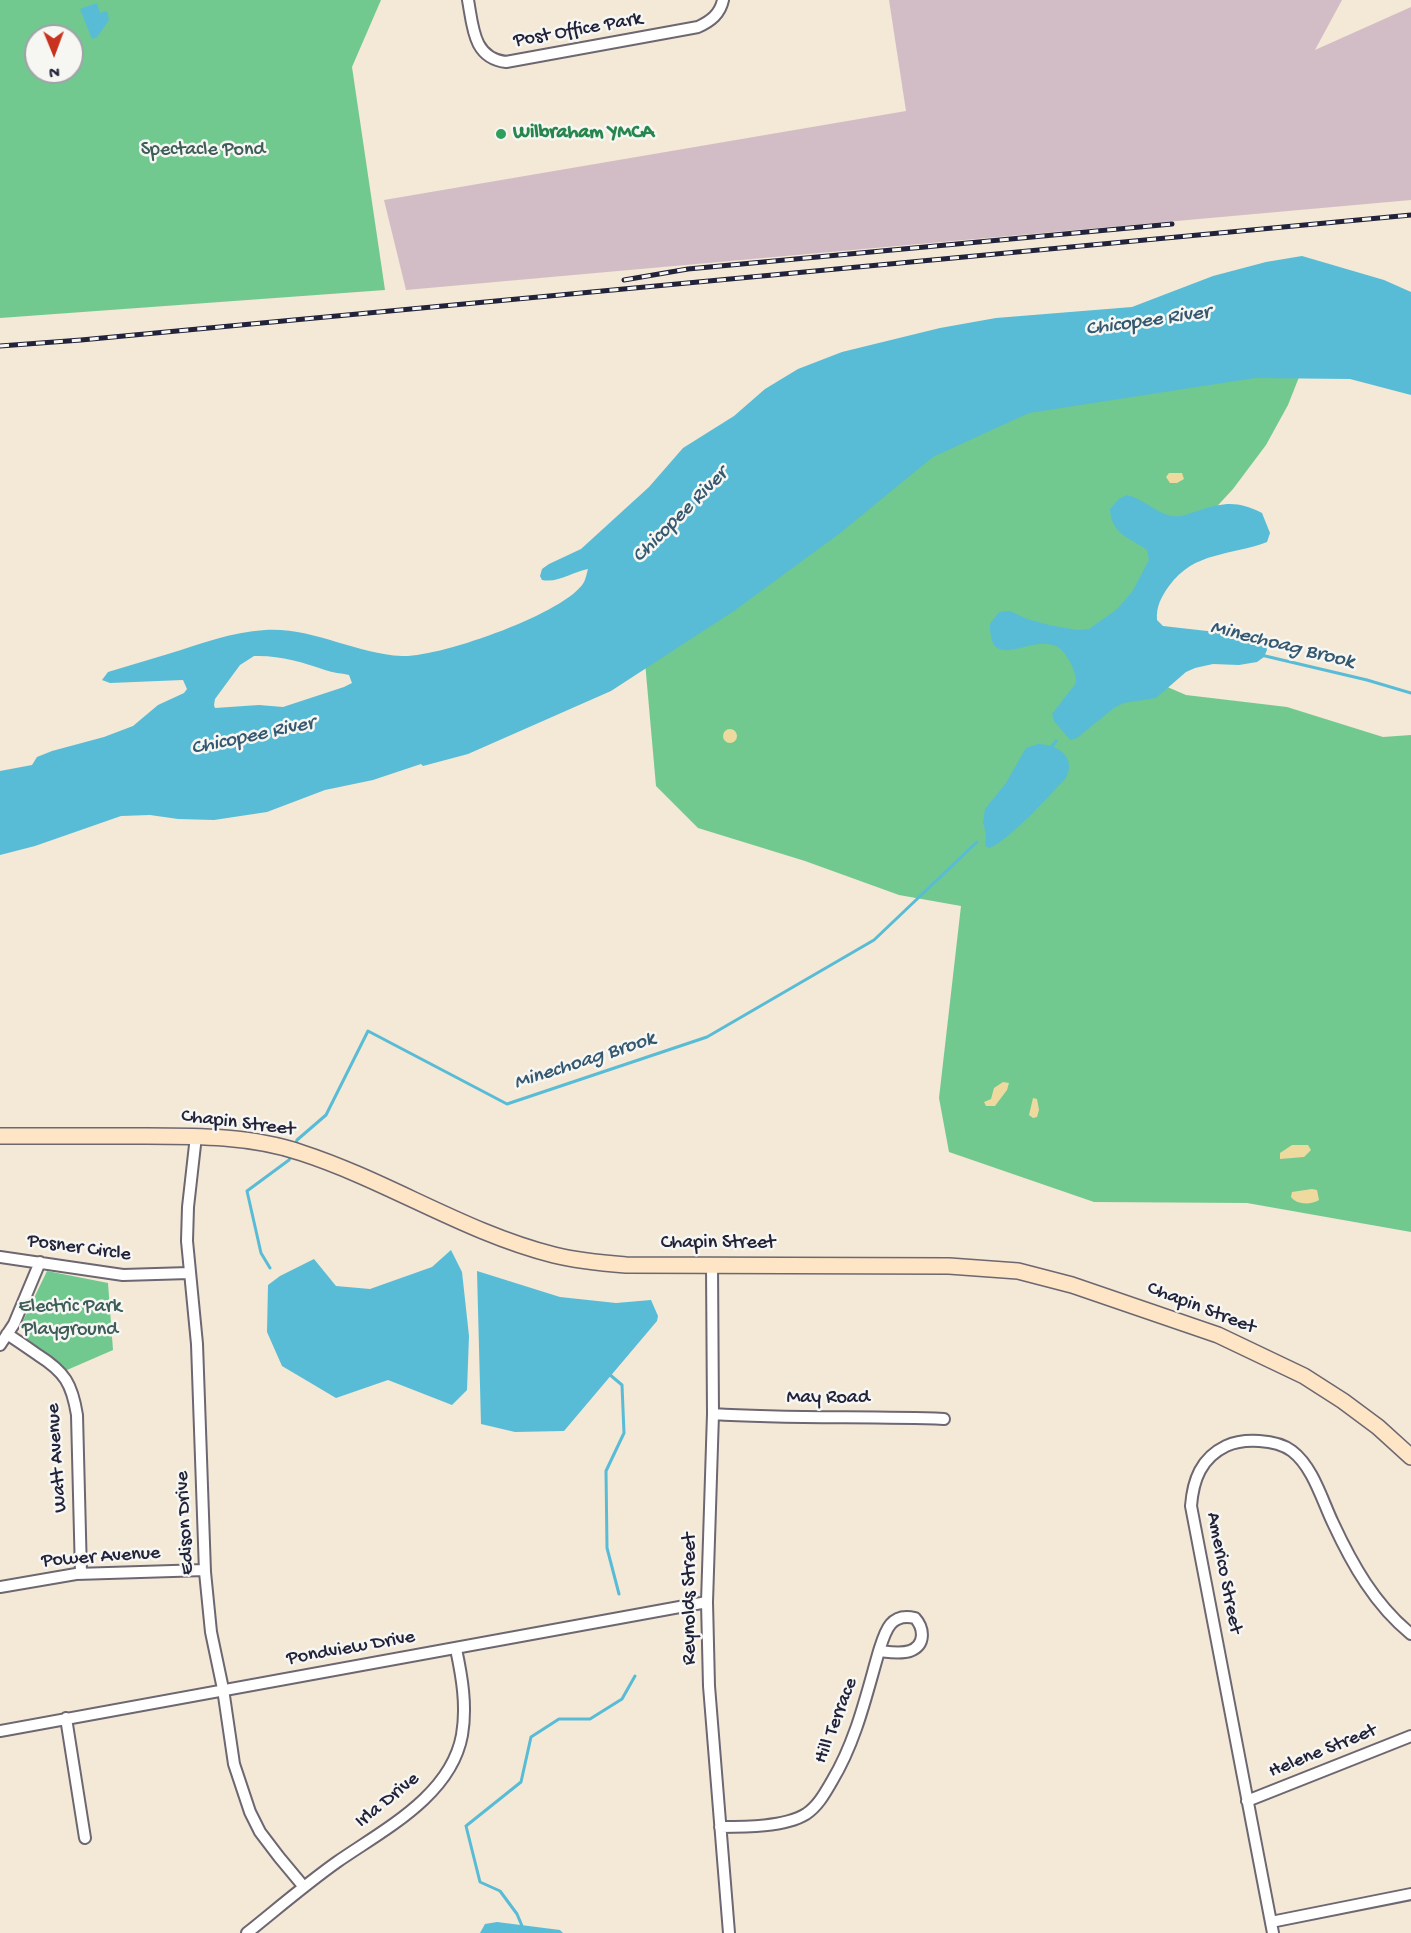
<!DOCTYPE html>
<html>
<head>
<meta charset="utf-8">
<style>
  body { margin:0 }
  #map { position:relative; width:1411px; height:1933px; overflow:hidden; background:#f4e8d6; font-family:"Gochi Hand",sans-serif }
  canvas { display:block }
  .north { position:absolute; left:24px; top:24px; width:60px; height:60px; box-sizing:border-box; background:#f6f6f2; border:2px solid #a1a1a9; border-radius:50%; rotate:179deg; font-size:16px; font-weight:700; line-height:24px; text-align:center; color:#22223b }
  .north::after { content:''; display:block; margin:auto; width:21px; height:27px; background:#c8321e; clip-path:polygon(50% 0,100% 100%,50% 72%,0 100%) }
</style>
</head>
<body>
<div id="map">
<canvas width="1411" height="1933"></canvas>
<div class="north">N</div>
</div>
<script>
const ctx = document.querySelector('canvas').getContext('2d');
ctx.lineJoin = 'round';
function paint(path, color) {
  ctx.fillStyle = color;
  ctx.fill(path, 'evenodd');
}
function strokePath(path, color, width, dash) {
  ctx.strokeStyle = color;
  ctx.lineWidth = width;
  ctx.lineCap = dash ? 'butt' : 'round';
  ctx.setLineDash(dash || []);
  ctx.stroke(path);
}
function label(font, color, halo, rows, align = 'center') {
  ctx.font = font + ' "Gochi Hand",sans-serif';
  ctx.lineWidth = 5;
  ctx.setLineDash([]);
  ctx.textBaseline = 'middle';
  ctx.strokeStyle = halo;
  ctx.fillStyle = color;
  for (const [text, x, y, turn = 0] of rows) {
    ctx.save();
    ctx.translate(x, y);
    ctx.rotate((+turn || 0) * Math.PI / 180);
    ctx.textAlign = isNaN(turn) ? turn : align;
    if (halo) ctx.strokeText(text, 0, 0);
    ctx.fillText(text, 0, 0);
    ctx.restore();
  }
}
const industrial = new Path2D(`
  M889 0H1342L1315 50 1411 7V200L406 290 384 200 906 111Z`);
const green = new Path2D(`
  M0 0H381L352 67 385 290 0 318ZM36 36H72V72H36Z
  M1303 367 1288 405 1266 445 1233 489 1160 568 1130 671 1186 695 1287 707 1383 737 1411 735V1232L1247 1203 1094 1202 949 1152 939 1098 961 906 899 895 805 861 698 828 656 786 645 662 980 416Z
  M47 1271 108 1283 113 1350 67 1370 24 1337 23 1321Z`);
const sand = new Path2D(`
  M1169 473H1182L1184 479 1177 483H1170L1166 477Z
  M723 736a7 7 0 1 1 14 0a7 7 0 1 1-14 0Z
  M1003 1082 1009 1083 1007 1090 995 1106H986L984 1102 991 1099 994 1088Z
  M1033 1098 1037 1099 1039 1110 1037 1117 1033 1118 1029 1115Z
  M1292 1145H1308L1311 1150 1304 1157 1280 1159V1153Z
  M1312 1189 1317 1190 1319 1200C1311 1205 1297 1205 1291 1197L1292 1192Z`);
const water = new Path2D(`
  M97 3 100 13 107 11 109 20 97 37 92 39 80 9Z
  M1302 256 1384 280 1411 292V395L1350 379 1255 378 1029 413 933 457 839 534 734 611 611 691 468 754 423 766 421 764 373 780 325 790 267 812 214 820 178 819 150 815 121 816 35 846 0 855V771L32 765 37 757 52 751 104 737 133 726 158 705 184 693 187 689 183 680 110 683 102 680 108 672C128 666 148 660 168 654 201 644 231 632 265 630 313 627 355 654 402 656 438 658 567 613 584 582 586 578 587 572 588 569 572 572 559 583 542 580L540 576 542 569 549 564 581 549 649 487 683 448 734 416 765 389 798 369 842 352 940 328 996 318 1132 307 1213 276 1266 262ZM254 656C279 655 302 662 325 670 333 673 341 673 349 675L352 683 344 687 283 707 259 705 215 708 214 705 215 699 240 665Z
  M1127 495C1143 499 1154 511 1168 515 1179 519 1190 513 1200 510 1225 502 1239 501 1262 513L1270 533 1267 542C1231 556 1194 551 1169 586 1161 597 1156 607 1157 620L1163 626 1260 637 1264 638 1267 650 1264 657 1257 662 1239 665 1213 664 1195 668 1186 672 1156 698 1124 703 1114 708 1077 738 1070 740 1054 721 1052 714 1076 683C1076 673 1072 665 1067 657 1045 618 989 683 990 624L998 613 1003 611H1010L1027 619 1049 625 1077 630 1089 629 1116 610 1132 592 1149 560 1147 550C1130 538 1111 534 1110 509L1119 499Z
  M1038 744C1058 744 1077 758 1066 778 1053 792 1003 847 988 848L985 845 986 835 983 822 985 809 1006 783 1026 748Z
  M451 1250 462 1272 469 1336 467 1390 452 1405 388 1380 336 1398 282 1366 267 1332 268 1285 280 1276 314 1259 336 1286 370 1289 432 1267Z
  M477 1271 560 1297 616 1303 651 1300 658 1316 657 1321 564 1431 515 1432 481 1424Z
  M497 1922 560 1930 563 1933H480L485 1924Z`);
const stream = new Path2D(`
  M1261 655 1367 680 1411 693
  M1050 749 1056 741
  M295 1146 297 1140 326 1115 368 1031 507 1104 707 1037 874 940 977 842
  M270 1268 261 1253 247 1191 289 1160 292 1155
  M609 1374 622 1385 624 1433 606 1471 607 1548 619 1594
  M525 1933 517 1914 500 1891 480 1882 466 1826 521 1782 531 1737 559 1719H590L622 1699 635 1676`);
const minor = new Path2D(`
  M468 0C473 27 473 58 506 62L698 27C711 21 720 14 723 0
  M196 1136 188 1207 187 1241 197 1344 205 1572 211 1632 223 1689 234 1764 250 1812 260 1832 279 1857 304 1887
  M0 1257 123 1275 189 1273
  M712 1265 713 1414 707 1602 709 1686 729 1933
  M7 1334C18 1341 28 1348 38 1355 65 1372 72 1384 77 1415L81 1574
  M0 1345 14 1324 40 1262
  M713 1414C790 1419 867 1416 944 1419
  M0 1587 76 1574 205 1570
  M66 1718 85 1838
  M0 1731 707 1602
  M1247 1801 1411 1736
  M720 1827C745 1827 785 1827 806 1814 818 1806 825 1793 832 1781 856 1741 866 1696 879 1651 889 1652 901 1654 910 1651 926 1645 924 1628 915 1618 890 1612 885 1632 879 1651
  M1271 1922 1411 1894
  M247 1933C277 1909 306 1884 337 1862 383 1830 451 1796 462 1735 467 1706 462 1677 456 1649
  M1273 1933 1191 1506C1193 1480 1201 1458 1226 1446 1243 1438 1276 1439 1292 1451 1313 1467 1322 1500 1333 1523 1352 1564 1375 1605 1411 1634`);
const secondary = new Path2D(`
  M0 1136C45 1136 91 1136 136 1136 191 1136 250 1135 302 1153 388 1181 466 1233 554 1255 578 1261 601 1263 626 1265L949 1266 1018 1271 1072 1285 1218 1335 1304 1376 1343 1401 1378 1427 1411 1457`);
const rail = new Path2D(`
  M624 280 688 269 1172 224
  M0 346 81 340 1411 215`);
const markers = [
  [501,134,6,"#2e9e5b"]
];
const streetNames = [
  ["Post Office Park",578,31,-10],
  ["Chapin Street",238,1124,7],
  ["Chapin Street",718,1244],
  ["Posner Circle",79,1249,8],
  ["Chapin Street",1201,1309,21],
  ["May Road",828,1399],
  ["Watt Avenue",58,1458,-94],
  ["Edison Drive",186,1523,-93],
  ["Power Avenue",101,1558,-4],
  ["Americo Street",1223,1573,79],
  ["Reynolds Street",691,1599,-90],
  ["Pondview Drive",351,1649,-10],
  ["Hill Terrace",837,1721,-69],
  ["Helene Street",1323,1752,-22],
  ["Irla Drive",388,1801,-39]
];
const leisureNames = [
  ["Wilbraham YMCA",513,134]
];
const parkNames = [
  ["Spectacle Pond",203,151],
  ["Electric Park",70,1308],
  ["Playground",70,1331]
];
const waterNames = [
  ["Chicopee River",1148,322,-8],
  ["Chicopee River",681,516,-45],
  ["Minechoag Brook",1282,646,14],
  ["Chicopee River",253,737,-12],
  ["Minechoag Brook",585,1062,-18]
];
paint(industrial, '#d2bdc6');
paint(green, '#71c98f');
paint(sand, '#eeda9e');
paint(water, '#58bcd6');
strokePath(stream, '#58bcd6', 3);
strokePath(minor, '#6c6771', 14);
strokePath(secondary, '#6c6771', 18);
strokePath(minor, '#fff', 10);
strokePath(secondary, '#fde5c5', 15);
strokePath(rail, '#22223b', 5);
strokePath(rail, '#f6f6f2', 3, [9]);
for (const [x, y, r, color] of markers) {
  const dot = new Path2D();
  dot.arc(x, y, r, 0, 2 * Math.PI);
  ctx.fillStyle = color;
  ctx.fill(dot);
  strokePath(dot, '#f6f6f2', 2);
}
label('20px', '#22223b', '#f6f6f2', streetNames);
label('bold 20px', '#27864d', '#f6f6f2', leisureNames, 'left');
label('20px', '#3e5c58', '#f6f6f2', parkNames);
label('italic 21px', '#355871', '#f6f6f2', waterNames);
</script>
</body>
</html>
